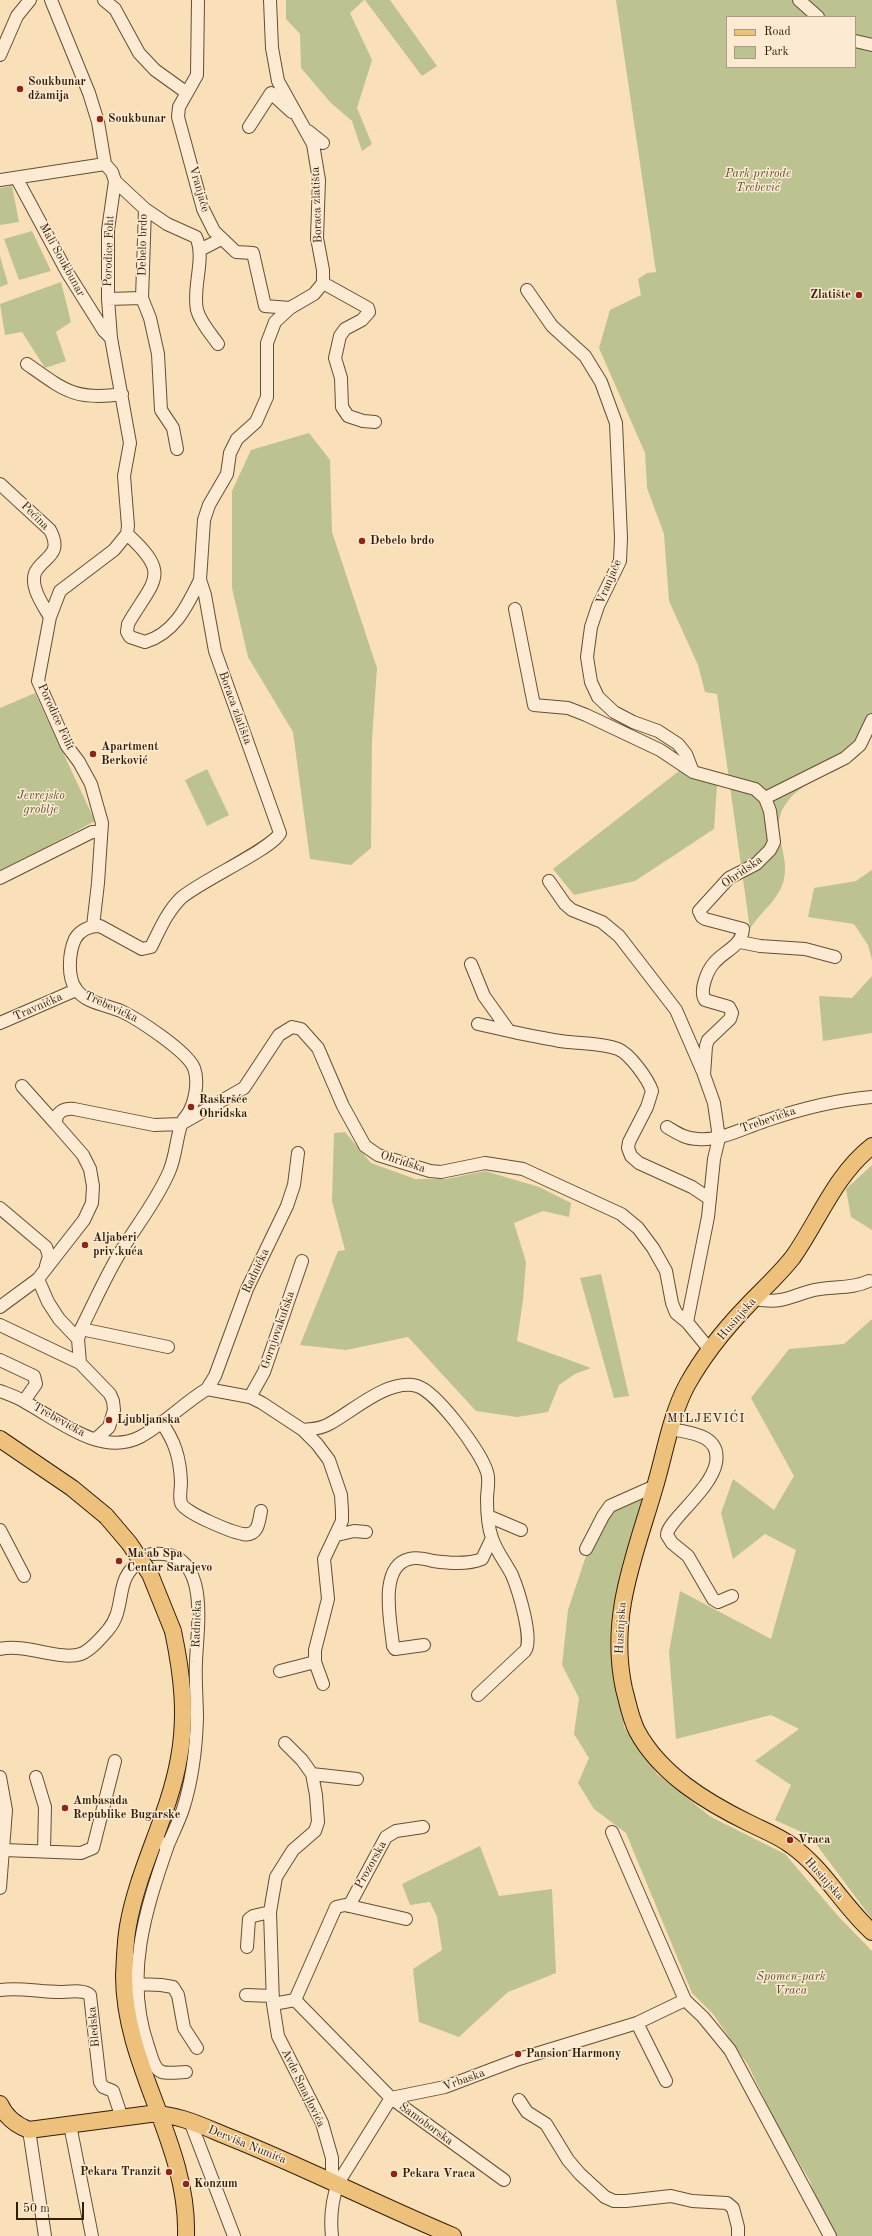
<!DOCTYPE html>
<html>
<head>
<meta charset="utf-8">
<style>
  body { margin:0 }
  #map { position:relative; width:872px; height:2236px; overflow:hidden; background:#fae0b9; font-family:"Old Standard TT",serif }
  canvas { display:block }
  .legend { position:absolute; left:726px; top:16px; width:130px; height:52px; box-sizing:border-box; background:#fcebd2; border:1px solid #ab9981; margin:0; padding:5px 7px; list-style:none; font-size:12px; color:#321d07 }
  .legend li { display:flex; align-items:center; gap:8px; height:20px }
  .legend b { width:20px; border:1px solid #ab9981 }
  .scale { position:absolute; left:16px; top:2202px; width:68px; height:18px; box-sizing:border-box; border:2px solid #321d07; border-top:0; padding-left:5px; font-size:12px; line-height:14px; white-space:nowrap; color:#321d07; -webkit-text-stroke:3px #fcebd2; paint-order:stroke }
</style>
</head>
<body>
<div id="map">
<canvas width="872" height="2236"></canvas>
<ul class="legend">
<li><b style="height:5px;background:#edc07c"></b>Road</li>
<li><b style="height:11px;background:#bcc290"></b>Park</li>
</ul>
<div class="scale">50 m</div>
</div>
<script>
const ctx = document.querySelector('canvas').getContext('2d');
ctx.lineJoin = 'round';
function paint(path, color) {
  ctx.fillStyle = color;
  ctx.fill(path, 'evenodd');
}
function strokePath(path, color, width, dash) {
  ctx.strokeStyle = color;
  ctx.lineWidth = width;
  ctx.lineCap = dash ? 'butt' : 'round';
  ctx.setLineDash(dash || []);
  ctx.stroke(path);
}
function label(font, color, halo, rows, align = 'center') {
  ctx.font = font + ' "Old Standard TT",serif';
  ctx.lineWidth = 3;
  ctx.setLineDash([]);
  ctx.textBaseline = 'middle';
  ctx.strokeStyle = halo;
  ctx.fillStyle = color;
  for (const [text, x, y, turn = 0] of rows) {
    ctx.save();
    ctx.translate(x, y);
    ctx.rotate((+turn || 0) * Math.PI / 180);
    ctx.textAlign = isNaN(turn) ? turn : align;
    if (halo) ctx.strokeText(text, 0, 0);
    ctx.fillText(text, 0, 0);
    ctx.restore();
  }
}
const green = new Path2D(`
  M286 0H364L350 13 372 60 357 108 372 144 362 151 352 121 331 103 301 68 300 34 286 19Z
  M365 0H390L437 66 422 76Z
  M616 0H872V727C868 737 865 752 855 759 832 777 802 779 785 805 769 829 790 853 784 879 780 899 760 912 750 929L717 694 705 692 698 665 669 601 664 534 647 488 645 453 599 348 610 310 641 295 638 279 647 273 656 272ZM727 17H855V67H727Z
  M12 186 19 222 0 225V188Z
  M32 231 51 271 19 280 4 239Z
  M0 256 8 284 0 287Z
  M61 282 71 322 56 332 66 361 45 368 22 332 5 335 0 304Z
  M309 433 330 460 332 532 377 668 372 739 371 848 351 865 310 859 293 732 248 657 232 588V491L251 450Z
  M35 693 95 821 0 872V708Z
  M207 769 229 815 207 826 185 780Z
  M679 771 717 785 714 829 635 881 574 895 553 869Z
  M872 870V960L868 945 854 924 808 917 814 888 856 881Z
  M872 976V1033L823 1041 819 996 852 998Z
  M345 1132 371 1163 415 1179H447L485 1171 539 1187 571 1203 569 1217 543 1211 514 1223 526 1262 523 1300 517 1341 591 1368 575 1374 559 1385 548 1412 517 1417 476 1411 408 1337 346 1350 300 1345 338 1251 345 1250 332 1201 334 1133Z
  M872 1165V1230L851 1217 846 1189Z
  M601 1274 629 1396 614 1398 580 1278Z
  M872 1319V1919L810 1836 775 1820 791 1785 755 1761 799 1729 771 1715 676 1739 669 1652 680 1591 771 1639 796 1550 765 1534 733 1559 721 1513 733 1479 774 1510 794 1476 751 1398 789 1349 844 1344Z
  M643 1494 635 1527 619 1679 624 1727 657 1774 711 1817 785 1854 838 1916 872 1951V2236H827L810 2181 777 2125 748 2065 713 2014 692 1993 626 1833 594 1809 578 1783 589 1758 574 1734 579 1698 562 1665 568 1610 589 1547 608 1511Z
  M480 1846 499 1896 552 1889 556 1973 508 1992 459 2037 419 2022 413 1969 442 1950 437 1917 430 1902 410 1905 402 1884Z`);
const minor = new Path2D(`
  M51 0 89 93 98 122 105 164 112 172 115 181 108 230V299L111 338 130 443 124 476 128 526 127 534 114 550 60 591 50 617 38 681 67 746 79 762 91 784 102 823 98 883 93 926
  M104 0 115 9 139 53 155 70 187 93
  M198 0 197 75 179 107 178 117 203 209 214 231 236 252 253 253 265 306 290 308
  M799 0 818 17
  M855 41 872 45
  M0 55 17 16 30 0
  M249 127 271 93 292 112
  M308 131 323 143
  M17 179 67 272 104 331 111 338
  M0 180 105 164
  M115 181 145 209 142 298 150 318 158 354 161 410 173 428 177 449
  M145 209 167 224 196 237C206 258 192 287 197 310 200 322 211 334 218 344
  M200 250 221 239
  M323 283 368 308 369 312 362 320 345 329 340 336 335 358 341 378 342 407 348 416 363 421 375 422
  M527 290 552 326 585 356 601 382 616 423 621 538 620 561 598 606 591 627 587 657 591 682 598 697 614 712 633 722 658 731 678 744 686 754 693 772 755 789 765 798 770 811 774 842 770 850 756 864 729 878 699 911 702 917 705 919 743 929C742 946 724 951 714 963 707 971 699 991 705 1000L729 1007 732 1013 730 1019 708 1040 706 1046 704 1075 714 1103 719 1138 714 1159 708 1217 687 1322 710 1350
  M108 299 142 298
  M27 364C64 390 75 401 122 394
  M0 484 50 530C64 556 42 557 35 573 30 587 43 605 50 617
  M127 534C172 575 154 579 128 624L127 632 130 637 145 642C175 633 187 606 200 580
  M515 609 534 705 568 708 586 715 660 750 693 772
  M765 798 845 758 860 745 872 720
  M0 878 92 832H101
  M549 881 565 904 572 910 602 922 619 936 676 1010 703 1072
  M740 942 760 946 805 949 835 957
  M471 964 484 996 509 1031C526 1035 543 1038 560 1041 579 1044 600 1042 618 1049 630 1054 648 1079 652 1091L647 1107 629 1142 628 1148 631 1156 639 1163 692 1187 710 1199
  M0 1023 76 990
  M478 1024 509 1031
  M22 1086 56 1124
  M667 1127C677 1133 686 1139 698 1139 721 1141 743 1128 765 1121 800 1109 835 1100 872 1097
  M0 1208 46 1247 49 1256 46 1266
  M38 1279 48 1302 59 1319 78 1339 80 1363 110 1394 113 1401 114 1410 109 1427 96 1439
  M754 1299C785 1304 787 1297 814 1290 833 1286 852 1289 869 1281
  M0 1307 38 1279 84 1220 92 1203 93 1186 90 1169 83 1155 56 1124C55 1112 64 1108 74 1109L154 1125 181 1124 244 1088 279 1035 292 1027 301 1029 318 1048 343 1106 365 1146 378 1155 430 1171 441 1172 485 1163 523 1169 621 1214 638 1228 653 1248 666 1271 672 1303 676 1313 687 1322
  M0 1325 80 1363
  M81 1329 168 1347
  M78 1339 81 1329C93 1305 104 1280 118 1256 135 1227 155 1204 169 1172 176 1156 176 1140 181 1125 182 1120 187 1116 189 1112 195 1101 199 1081 194 1068 187 1051 138 1019 121 1011 107 1005 85 1003 76 989 67 977 69 952 75 939 80 930 90 926 100 926L142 949 151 947C160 929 167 912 181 898 202 880 272 849 280 833L215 651 205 595 200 580 204 520 209 505 227 474 230 453 237 439 256 422 267 397V343L275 322 290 308 314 294 323 283V270L317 238 319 180 313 144 278 81 272 48 270 0
  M0 1360 34 1376 36 1384 24 1401
  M207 1389 215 1376 247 1289 287 1206 294 1185 298 1153
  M0 1391C8 1394 17 1397 25 1402 58 1420 101 1457 140 1437 164 1424 184 1403 207 1389L250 1397 262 1403 303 1430 317 1444 329 1460 341 1495 342 1511V1521L324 1559 328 1599 315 1650V1662L323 1684
  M250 1397 264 1372 302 1261
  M161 1422C175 1441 180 1458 181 1482 181 1489 179 1497 181 1503 184 1513 232 1532 243 1534 258 1537 259 1522 261 1511
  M671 1429C691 1433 721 1435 716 1463 711 1490 667 1521 667 1535L672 1543 688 1556 713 1599 718 1602 732 1596
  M303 1430C312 1429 321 1429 329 1424 352 1412 388 1378 417 1386 437 1392 481 1452 487 1472 490 1480 487 1490 487 1499 487 1510 488 1527 492 1538 496 1551 506 1563 512 1575 518 1589 534 1640 525 1651L478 1695
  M488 1516 521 1530
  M0 1530 24 1576
  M337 1535 354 1531 366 1532
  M586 1549 603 1516 610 1506 655 1486
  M424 1645 395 1649 393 1646C391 1623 378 1567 409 1559 416 1557 426 1559 433 1561 448 1563 467 1565 482 1559L492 1538
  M0 1649C26 1643 59 1661 81 1654 91 1650 101 1638 108 1630 128 1606 112 1579 142 1560 145 1557 148 1554 152 1554 212 1548 197 1627 196 1662 195 1681 197 1700 197 1719 196 1748 192 1781 183 1809 179 1821 173 1833 168 1845L155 1841
  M280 1671 315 1662
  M285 1743 302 1760 312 1774 316 1795 318 1822 315 1831 293 1850 276 1877 270 1912 273 2004 278 2036 322 2123 332 2158V2180
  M312 1774 357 1779
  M0 1777 6 1810 0 1888
  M36 1777 45 1807 44 1851
  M612 1832 685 2000 703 2017 730 2050 830 2236
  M168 1845C145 1911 124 1977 148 2046 151 2054 153 2069 162 2072 168 2074 179 2072 186 2072
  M4 1850 81 1853 93 1848 115 1761
  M349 1906 386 1837 396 1831 423 1827
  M247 1947 249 1919 253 1916 270 1912
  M136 1984 161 1985 173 1987 178 1995 184 2028 197 2048
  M0 1990C19 1987 40 1992 60 1992 68 1992 84 1989 90 1995L100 2082 103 2087 113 2091 122 2118
  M246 1995 272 1996
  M295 2000 336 1907 345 1905 406 1919
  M273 2004 295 2000 391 2098 504 2180
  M637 2023 666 2081
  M391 2098 445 2087 519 2059 637 2023 685 2000
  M519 2100 527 2112 546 2124 568 2160 580 2174 605 2197 614 2201H626L671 2196 692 2201 727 2203 733 2208 738 2227V2236
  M190 2121 234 2236
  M70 2125 92 2236
  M29 2130 45 2236
  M332 2236C330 2218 332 2200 338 2183L391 2098`);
const major = new Path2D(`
  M872 1146C835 1175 819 1220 793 1257 779 1275 761 1291 746 1307 724 1330 702 1358 687 1385 671 1415 665 1452 656 1483 636 1553 608 1615 624 1689 628 1703 630 1717 637 1731 660 1774 706 1802 749 1823 763 1830 779 1836 792 1846 824 1869 843 1906 872 1932
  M0 1439 72 1488 106 1516
  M173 1631C182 1674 187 1715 179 1758 169 1816 138 1868 128 1926 125 1942 125 1959 124 1976 124 2067 189 2144 186 2236
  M0 2104C6 2118 16 2125 29 2130L150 2114C179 2113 208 2129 234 2139 308 2169 379 2205 453 2236`);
const majorBridge = new Path2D(`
  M106 1516 129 1543 150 1574 173 1631`);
const markers = [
  [20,89,4,"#8f2418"],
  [100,119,4,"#8f2418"],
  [859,295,4,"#8f2418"],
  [362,541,4,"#8f2418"],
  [93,754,4,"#8f2418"],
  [191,1107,4,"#8f2418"],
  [85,1245,4,"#8f2418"],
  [109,1420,4,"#8f2418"],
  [119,1561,4,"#8f2418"],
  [65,1808,4,"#8f2418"],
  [790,1840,4,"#8f2418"],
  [518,2054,4,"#8f2418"],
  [169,2172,4,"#8f2418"],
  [394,2174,4,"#8f2418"],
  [186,2184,4,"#8f2418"]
];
const poiNames = [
  ["Soukbunar",28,82],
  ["džamija",28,96],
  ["Soukbunar",108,119],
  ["Zlatište",851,295,"right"],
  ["Debelo brdo",370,541],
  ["Apartment",101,747],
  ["Berković",101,761],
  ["Raskršće",199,1100],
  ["Ohridska",199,1114],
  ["Aljaberi",93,1238],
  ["priv.kuća",93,1252],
  ["Ljubljanska",117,1420],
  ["Ma'ab Spa",127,1554],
  ["Centar Sarajevo",127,1568],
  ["Ambasada",73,1801],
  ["Republike Bugarske",73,1815],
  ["Vraca",798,1840],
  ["Pansion Harmony",526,2054],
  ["Pekara Tranzit",161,2172,"right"],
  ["Pekara Vraca",402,2174],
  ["Konzum",194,2184]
];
const parkNames = [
  ["Park prirode",758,174],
  ["Trebević",758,188],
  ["Jevrejsko",41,796],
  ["groblje",41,810],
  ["Spomen-park",791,1977],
  ["Vraca",791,1991]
];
const streetNames = [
  ["Vranjače",199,189,74],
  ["Boraca zlatišta",317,205,-92],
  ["Debelo brdo",143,245,-89],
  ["Porodice Foht",109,251,-88],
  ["Mali Soukbunar",62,260,61],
  ["Pećina",35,516,45],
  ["Vranjače",609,582,-67],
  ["Boraca zlatišta",235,708,70],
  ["Porodice Foht",56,717,65],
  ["Ohridska",742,872,-35],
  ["Travnička",38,1007,-24],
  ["Trebevićka",111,1007,25],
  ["Trebevićka",768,1120,-19],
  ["Ohridska",403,1162,18],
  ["Radnička",256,1271,-65],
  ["Husinjska",737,1319,-49],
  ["Gornjovakufska",278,1330,-71],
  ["Trebevićka",59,1420,29],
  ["Radnička",197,1624,-88],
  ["Husinjska",621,1628,-87],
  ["Prozorska",371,1865,-61],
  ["Husinjska",824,1879,48],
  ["Bledska",94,2027,-95],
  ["Vrbaska",464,2080,-20],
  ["Avde Smajlovića",303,2088,64],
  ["Samoborska",426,2124,36],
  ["Derviša Numića",247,2145,22]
];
const neighbourhoodNames = [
  ["MILJEVIĆI",706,1419]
];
paint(green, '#bcc290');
strokePath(minor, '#644e34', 14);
strokePath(major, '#321d07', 18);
strokePath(minor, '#fcebd2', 12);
strokePath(major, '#edc07c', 16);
strokePath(majorBridge, '#321d07', 18, []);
strokePath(majorBridge, '#edc07c', 16);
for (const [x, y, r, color] of markers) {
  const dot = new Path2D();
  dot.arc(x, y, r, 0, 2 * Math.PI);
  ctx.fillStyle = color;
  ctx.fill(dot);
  strokePath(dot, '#fcebd2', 1.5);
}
label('bold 12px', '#321d07', '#fcebd2', poiNames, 'left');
label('italic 12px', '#5b4f30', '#fcebd2', parkNames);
label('12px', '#321d07', '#fcebd2', streetNames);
ctx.letterSpacing = '1px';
label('13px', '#321d07', '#fcebd2', neighbourhoodNames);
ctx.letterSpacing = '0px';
</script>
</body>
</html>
